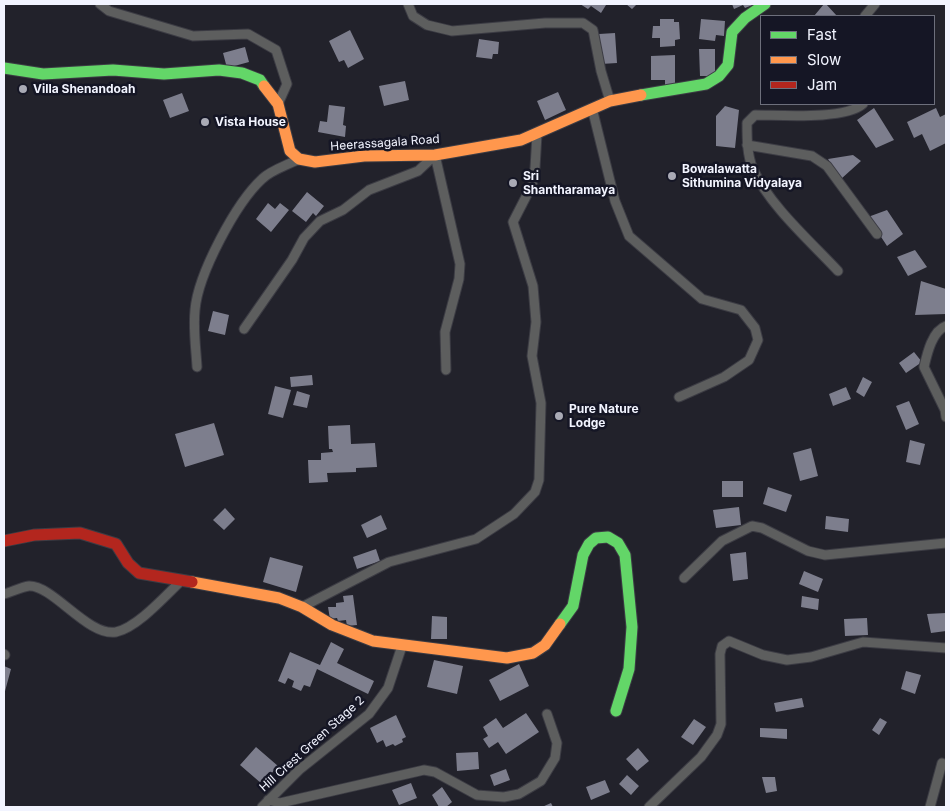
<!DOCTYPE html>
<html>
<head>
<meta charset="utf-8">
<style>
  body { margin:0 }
  #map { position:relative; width:950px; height:811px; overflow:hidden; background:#22222b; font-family:Inter,sans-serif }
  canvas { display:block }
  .frame { position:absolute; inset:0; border:5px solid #f2f4ff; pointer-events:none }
  .legend { position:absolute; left:760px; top:15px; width:175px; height:90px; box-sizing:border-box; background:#151625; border:1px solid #6d6f7c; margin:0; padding:6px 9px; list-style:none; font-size:15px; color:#f2f4ff }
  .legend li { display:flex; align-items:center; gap:10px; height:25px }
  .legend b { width:25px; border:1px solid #6d6f7c }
</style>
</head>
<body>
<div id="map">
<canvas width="950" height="811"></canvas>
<div class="frame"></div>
<ul class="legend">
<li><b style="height:6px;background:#63d668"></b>Fast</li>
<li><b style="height:6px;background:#ff974d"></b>Slow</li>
<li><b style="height:6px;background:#b3261e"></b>Jam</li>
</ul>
</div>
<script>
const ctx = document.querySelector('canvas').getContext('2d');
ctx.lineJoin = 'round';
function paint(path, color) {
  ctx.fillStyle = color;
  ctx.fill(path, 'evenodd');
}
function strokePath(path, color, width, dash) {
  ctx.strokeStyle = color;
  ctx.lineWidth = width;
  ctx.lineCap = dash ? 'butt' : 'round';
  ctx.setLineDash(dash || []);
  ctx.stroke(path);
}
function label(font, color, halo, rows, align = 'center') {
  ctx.font = font + ' Inter,sans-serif';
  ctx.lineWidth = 5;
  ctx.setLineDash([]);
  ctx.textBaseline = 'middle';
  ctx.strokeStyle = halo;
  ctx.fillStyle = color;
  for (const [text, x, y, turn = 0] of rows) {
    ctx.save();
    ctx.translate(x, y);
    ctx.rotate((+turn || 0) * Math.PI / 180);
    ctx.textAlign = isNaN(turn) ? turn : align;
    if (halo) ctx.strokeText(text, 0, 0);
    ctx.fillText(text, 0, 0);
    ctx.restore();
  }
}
const building = new Path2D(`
  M580 4H604L606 5 601 13 591 6 588 9Z
  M626 4H637L632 9Z
  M732 4H755L745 8 743 5 734 9Z
  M824 4H826L837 16H814Z
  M660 19H674V22H679L680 39 675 40V46L660 47V38H652L653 26H660Z
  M701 19 725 21 724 36 716 35 715 41 699 39Z
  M350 30 364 59 348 68 344 60 339 62 329 41Z
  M615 33 617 63 601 64 599 34Z
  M479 39 499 42 498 54H493L492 59 476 57Z
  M245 47 249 62 227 68 223 53Z
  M699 49H715V76H700Z
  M675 55V88L665 87V80H651V56Z
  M405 81 409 100 384 106 379 86Z
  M558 92 566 110 545 120 537 101Z
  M182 93 189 111 170 118 163 100Z
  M329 105 345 107 343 125 346 126 345 137 318 132 320 121 327 122Z
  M725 106 739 110 735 148 716 146V116Z
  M874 108 894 140 876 148 857 120Z
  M936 108 940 117 946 114V143L930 151 922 134 914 138 907 122Z
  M853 155 861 161 841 179 828 159Z
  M307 192 324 206 316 216 313 213 306 222 292 211Z
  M268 203 275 209 280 203 289 210 271 232 256 219Z
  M887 210 903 234 887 246 868 217Z
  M915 250 927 267 908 276 897 257Z
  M921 281 946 289V314L915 315Z
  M213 311 229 315 225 335 208 331Z
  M914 352 922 362 906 373 899 363Z
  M312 375 313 385 291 387 290 377Z
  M863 377 872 382 864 397 856 392Z
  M275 386 291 390 283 418 268 414Z
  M846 387 851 399 833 406 829 394Z
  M297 391 310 395 307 408 293 405Z
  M909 401 919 424 906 430 896 406Z
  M214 423 224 455 185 467 175 434Z
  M350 425 351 444 375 443 377 467 356 468V472L327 473 328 482 309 483 308 460H321V453L333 452 332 449H329L328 426Z
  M910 440 925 444 920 465 906 462Z
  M811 448 818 476 800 481 793 453Z
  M722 481H743V497H722Z
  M768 487 792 495 786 512 763 504Z
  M739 507 741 525 716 528 713 510Z
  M225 508 235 519 224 530 213 520Z
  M381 515 387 529 367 538 361 525Z
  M826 516 849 519 848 532 825 529Z
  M376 549 380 561 357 569 353 557Z
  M746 552 748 579 733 581 730 554Z
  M270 557 303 566 296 592 263 582Z
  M804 571 823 579 818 592 799 584Z
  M353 595 357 625 347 626 346 620 338 621 337 618 330 619 328 607H336V603L344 602 343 596Z
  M802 596 819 599 818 610 801 607Z
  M946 613V631L931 633 927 614Z
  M432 616 447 617V639H431Z
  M867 618 868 635 845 636 844 619Z
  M331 642 344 649 337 663 374 681 368 694 317 669 310 687 304 685 301 691 292 687 294 681 288 678 285 684 278 681 290 652 320 665Z
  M434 660 463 666 457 694 427 687Z
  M519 664 529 686 500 701 489 680Z
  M4 666 11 669 4 695Z
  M906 671 921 675 915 694 901 689Z
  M802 698 804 707 776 712 774 703Z
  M526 713 539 732 506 754 498 742 489 748 483 739 488 736 483 727 496 718 503 728Z
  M396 715 406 737 402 739 403 742 395 746 393 744 386 747 383 740 377 743 370 728Z
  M880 718 887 722 879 735 872 730Z
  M694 719 706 727 693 745 681 737Z
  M760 728 787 729V739L760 737Z
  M256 747 278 766 262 784 240 765Z
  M638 748 649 761 637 771 626 759Z
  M478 752 479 769 457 771 456 753Z
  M506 769 510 780 494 786 490 775Z
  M627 775 639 786 631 795 619 784Z
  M762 777H775L777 791 766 793Z
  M605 780 610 792 591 800 586 787Z
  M411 783 417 798 399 805 392 790Z
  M442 787 452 802 446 807H439L432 795Z
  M551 803 553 807H542Z`);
const street = new Path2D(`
  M100 4 109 11 193 36 248 34 276 50 287 84 278 104
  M408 4 413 16 427 25 452 31 545 23H583L593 30 601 71 610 101
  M865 16 875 4
  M592 108 615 201 629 236 702 299 741 310 755 328 758 340 749 360 724 377 679 397
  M747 145 812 156 827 166 877 234
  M435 155 460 264 459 279 445 332 446 370
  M838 271C811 242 769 205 753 169 747 155 747 139 747 123L755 115C780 115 845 120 863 104
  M946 326C932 331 927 354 924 367L945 410 946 417
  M244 329 292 260 304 238 320 221 343 210 369 190 418 171 435 155
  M197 367C196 349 193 329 195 310 198 274 236 203 262 179 271 170 288 165 299 159
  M684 578 722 541 752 526 762 528 808 551 825 555 946 543
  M4 594C12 592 21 587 29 586 53 585 88 637 116 632 138 627 165 596 182 580
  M302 607 389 562 476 539 514 514 535 492 539 480 541 403 532 356 536 322 533 286 513 222 532 185 535 168 537 134
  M4 654 5 655
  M268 800 280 803 424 770 435 772 477 795 504 797 519 794 541 781 555 758 557 743 547 714
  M262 807 299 770 369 714 388 688 402 646
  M649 807 701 757 717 735 721 724 720 654 722 646 729 641 763 655 787 660 811 657 863 642 946 648
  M930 807 942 763`);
const fast = new Path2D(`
  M4 68 43 74 113 70 164 74 219 70 242 73 260 80 264 86
  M641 95 706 84 719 76 728 65 732 32 745 18 765 4
  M560 624 573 606 583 555 589 544 596 538 608 537 618 543 625 555 632 627 629 669 616 711`);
const slow = new Path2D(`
  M264 86 278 104 290 151 299 159 315 162 364 156 435 155 521 140 610 101 641 95
  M192 582 279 598 302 607 332 625 373 641 507 658 533 653 545 645 560 624`);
const jam = new Path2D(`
  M4 541 34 535 80 533 116 544 128 563 139 573 192 582`);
const markers = [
  [23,89,5,"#a9aab5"],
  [205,122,5,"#a9aab5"],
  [672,176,5,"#a9aab5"],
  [513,183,5,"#a9aab5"],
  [559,416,5,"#a9aab5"]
];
const poiNames = [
  ["Villa Shenandoah",33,89],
  ["Vista House",215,122],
  ["Bowalawatta",682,169],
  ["Sithumina Vidyalaya",682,183],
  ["Sri",523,176],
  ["Shantharamaya",523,190],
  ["Pure Nature",569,409],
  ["Lodge",569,423]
];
const streetNames = [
  ["Heerassagala Road",385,143,-4],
  ["Hill Crest Green Stage 2",312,744,-42]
];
paint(building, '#7d7e8d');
strokePath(street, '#3c3c44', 11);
strokePath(fast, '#3c3c44', 13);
strokePath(slow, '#3c3c44', 13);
strokePath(jam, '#3c3c44', 13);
strokePath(street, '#5d5e5e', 9);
strokePath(fast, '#63d668', 11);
strokePath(slow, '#ff974d', 11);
strokePath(jam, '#b3261e', 11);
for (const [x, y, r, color] of markers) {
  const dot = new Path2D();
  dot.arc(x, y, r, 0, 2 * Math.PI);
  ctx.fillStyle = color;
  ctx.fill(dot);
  strokePath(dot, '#151625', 2);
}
label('bold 12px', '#f2f4ff', '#151625', poiNames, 'left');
label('12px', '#f2f4ff', '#151625', streetNames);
</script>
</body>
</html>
